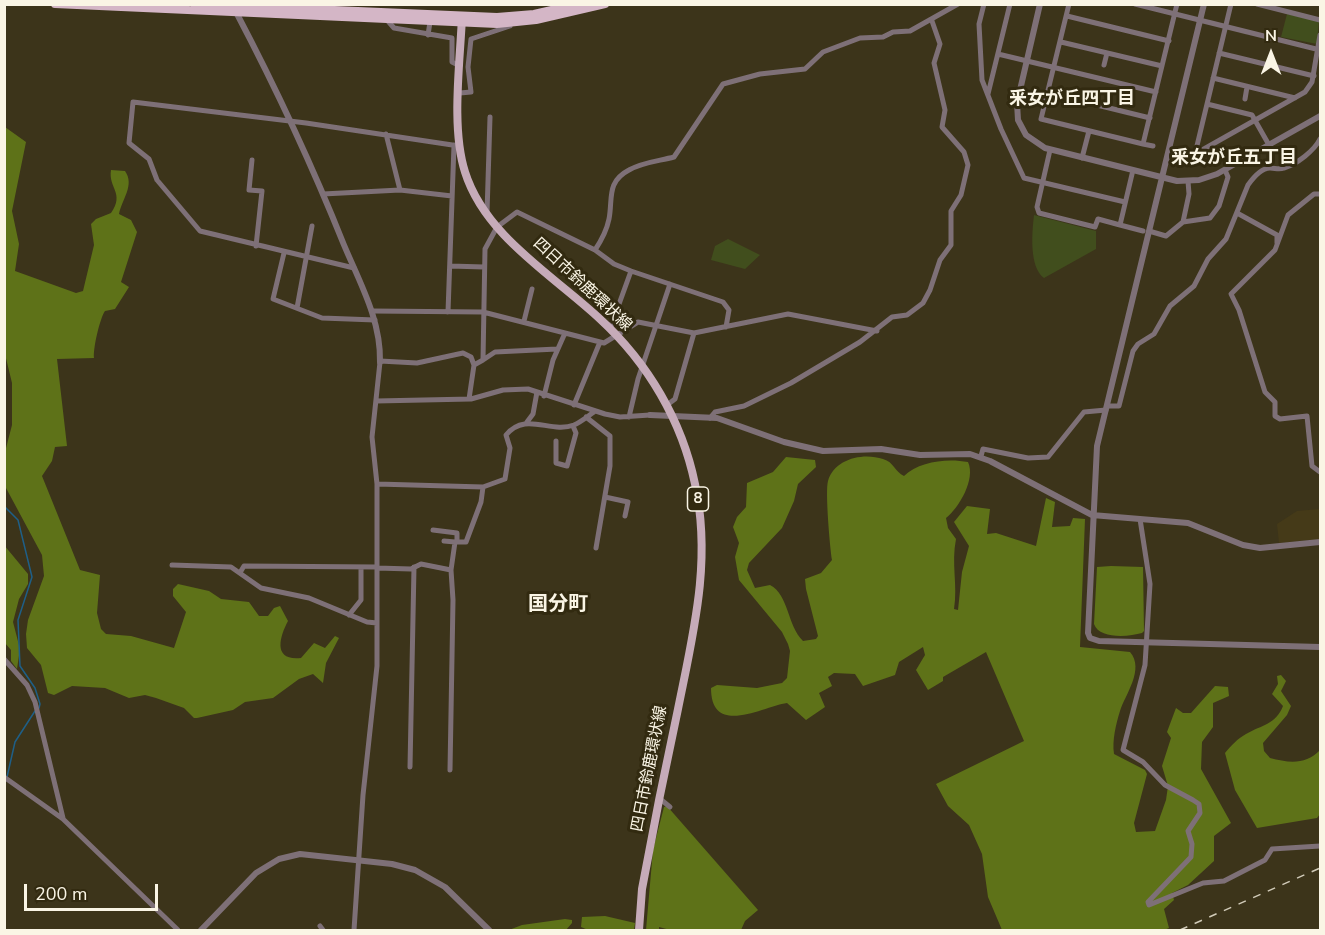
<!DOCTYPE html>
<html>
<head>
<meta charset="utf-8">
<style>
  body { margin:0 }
  #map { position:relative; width:1325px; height:935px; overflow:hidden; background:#3c341a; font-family:"Nunito Sans",sans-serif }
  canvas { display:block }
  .frame { position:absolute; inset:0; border:6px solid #faf5e5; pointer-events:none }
  .north { position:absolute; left:1241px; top:24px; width:60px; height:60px; -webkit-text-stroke:4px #322a10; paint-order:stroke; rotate:0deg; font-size:16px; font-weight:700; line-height:24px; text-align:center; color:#faf5e5 }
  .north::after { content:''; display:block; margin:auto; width:21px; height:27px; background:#faf5e5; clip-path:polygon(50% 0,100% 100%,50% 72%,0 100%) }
  .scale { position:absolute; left:24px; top:884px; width:134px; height:27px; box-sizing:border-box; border:3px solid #faf5e5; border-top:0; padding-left:8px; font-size:18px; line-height:21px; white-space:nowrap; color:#faf5e5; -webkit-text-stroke:4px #322a10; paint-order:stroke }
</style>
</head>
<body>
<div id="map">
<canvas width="1325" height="935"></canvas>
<div class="frame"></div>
<div class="north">N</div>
<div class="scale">200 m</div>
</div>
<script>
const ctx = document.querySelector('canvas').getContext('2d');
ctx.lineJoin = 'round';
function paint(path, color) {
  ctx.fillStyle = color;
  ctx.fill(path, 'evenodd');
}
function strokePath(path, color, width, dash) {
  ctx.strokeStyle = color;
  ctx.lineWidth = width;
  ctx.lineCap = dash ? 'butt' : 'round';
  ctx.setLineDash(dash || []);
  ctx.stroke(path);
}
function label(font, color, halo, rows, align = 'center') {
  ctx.font = font + ' "Nunito Sans","Noto Sans JP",sans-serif';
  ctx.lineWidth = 6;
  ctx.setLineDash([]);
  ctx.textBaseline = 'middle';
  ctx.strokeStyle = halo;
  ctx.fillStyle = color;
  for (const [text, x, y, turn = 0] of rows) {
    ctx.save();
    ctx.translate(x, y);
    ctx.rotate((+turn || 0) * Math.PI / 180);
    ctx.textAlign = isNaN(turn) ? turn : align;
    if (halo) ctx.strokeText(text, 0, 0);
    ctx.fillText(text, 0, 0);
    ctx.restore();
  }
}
const built = new Path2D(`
  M1320 509V539L1279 543 1277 524 1297 511Z`);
const green = new Path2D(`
  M1287 14 1319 21 1317 44 1281 37Z
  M1034 215 1096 231V249L1044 278C1029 267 1032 232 1034 215Z
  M728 239 760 255 745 269 711 260 715 246Z`);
const forest = new Path2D(`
  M5 127 26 142 12 211 19 244 15 271 76 293 83 291 94 245 91 224 96 219 111 213C125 193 108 188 111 170L125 171C135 185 122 199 119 214L131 220 137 232 121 282 129 287 115 309 105 311C100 318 93 348 94 358L57 359 67 446 55 447 52 461 42 476 80 570 100 575 97 613 101 629 106 634 131 636 174 648 186 612 173 596V589L178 584 209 591 221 599 249 602 259 616H268L274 608 280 606 288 621C279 638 273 661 301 658L314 643 325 648 335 636 339 638 326 663 323 683 313 674 299 679 273 698 245 702 233 710 197 718H194L184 708 156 698 145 695 129 698 105 688 72 686 54 695 48 693 41 665 27 648 26 634 28 620 44 576 42 555 6 488 5 452 12 425V383L4 350Z
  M786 457 815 460 816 467 798 484 794 501 782 528 749 563 747 570 755 588 770 585C789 595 787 625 803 641L816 639 818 636 806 589 805 579 821 573 832 560C830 548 825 491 828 481 834 459 863 452 883 459 894 462 895 472 904 476 919 461 948 458 968 462 976 479 959 508 946 518L948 528 956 539C951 564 958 585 954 609L958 610 962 572 969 546 954 522 967 506 990 509 987 534 996 533 1036 546 1046 498 1055 502 1052 527 1070 526 1073 518 1085 519 1080 647 1130 652C1145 669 1125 695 1120 711 1116 724 1112 740 1114 754L1145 770 1147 774 1134 823 1136 832 1155 831 1166 800 1168 786 1162 766 1171 738 1167 732 1176 708 1183 713H1191L1215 686 1228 687 1229 696 1213 703V727L1202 742 1201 769 1231 823 1214 836V861L1188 885 1172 893 1174 900 1164 909 1169 928 1164 930H1002L988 897 982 854 969 825 948 806 936 784 1024 741 986 652 943 677V681L928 690 916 670 925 655 923 647 899 662 895 675 863 686 855 674 834 673 828 677 832 686 819 693 825 707 806 720 787 703C764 706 711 738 711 688L717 685 757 688 782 683 787 678 790 651 788 644 782 632 739 580 735 557 739 543 733 527 737 517 746 507 747 483 773 472Z
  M4 545 28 574V584L19 599 13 622 20 649 17 669 11 661V650L5 643Z
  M1111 566 1143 567 1144 631 1142 633C1128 637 1099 639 1094 624L1097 567Z
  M1281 675 1286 681 1281 691 1291 706 1287 715 1263 743 1264 751 1270 758C1289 763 1306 765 1320 750V814L1317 818 1257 828 1235 790 1225 753C1232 745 1237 739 1246 734 1262 725 1276 724 1283 706L1272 694 1278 684 1277 676Z
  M667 806 758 910 745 921 741 930H670L659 927V930H646L653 850 664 807Z
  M605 916 635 923 634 930H588L581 927 582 917Z
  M565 919 572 920V923L566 930H509L522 925Z`);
const stream = new Path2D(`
  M4 394V410
  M4 506 18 520 32 577 18 620 20 666 35 688 40 704 39 708
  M7 777 15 742 35 711`);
const minor = new Path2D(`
  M984 4 979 24 982 80 1001 129 1024 178 1125 202
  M1069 4 1041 119 1143 144 1177 4
  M1135 4 1320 50
  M1257 4 1320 20
  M1067 16 1169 41
  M387 20 394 28 452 38V62L460 66
  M428 35 430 22
  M1061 42 1162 66
  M1219 53 1314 76
  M998 54 1156 92
  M1104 65 1107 53
  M1213 78 1295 98
  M460 93 471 92 468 67 471 39 510 26
  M1048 93 1150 118
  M988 94 1010 4
  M1245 99 1247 87
  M1207 104 1252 115 1269 145
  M386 134 400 190 452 196
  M1143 144 1153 146
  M1050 150 1037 207 1039 213 1095 227 1098 219 1120 225 1133 170
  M1195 154 1305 92 1312 82 1320 35
  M1195 154 1231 4
  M1082 158 1089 131
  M252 160 249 190 262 191 256 246
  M323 194 400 190
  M1320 194H1314L1288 215 1275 250 1231 294 1239 310 1265 392 1275 402V416L1280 419 1307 416 1312 466 1320 472
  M487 213 490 117
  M1237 213 1277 235V243
  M1183 222 1189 194 1188 181
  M1120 225 1143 231
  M1149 231 1166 236 1183 222 1210 218 1219 206 1228 177 1225 170
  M595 250C601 241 607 229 609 219 613 199 606 182 629 170 643 162 659 161 674 157L723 84 760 74 805 69 823 52 860 38 883 37 893 32 910 31 958 4
  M284 253 273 299 322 318 375 320
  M450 266 484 267
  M354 268 200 231 157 180 149 159 129 143 133 102 306 123 459 146
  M297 308 312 226
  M372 311 483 312 604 343 638 322 694 333 788 314 877 331
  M448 312 454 145
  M524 321 532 289
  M610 329 631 271
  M483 360 495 352 557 349
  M380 361 417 363 463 353 471 357 474 365 483 360 485 249 497 227 517 212 595 250 614 264 631 271 723 302 729 310 726 327
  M544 396 553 360 565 333
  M469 399 474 365
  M376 401 471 399 503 390 528 389 605 414 620 417 650 415
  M574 405 600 342
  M667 405 675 399 694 333
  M1107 406H1119L1133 351 1138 344 1154 334 1170 306 1194 286 1208 259 1226 239 1248 185C1253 178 1261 168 1270 168 1275 168 1279 170 1284 168 1297 164 1314 151 1320 139
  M586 417 610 436V466L596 548
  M629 417 638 379 670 284
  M710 418 715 412 744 406 791 383 860 342 892 317 907 315 923 303 930 290 940 260 951 245V211L961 195 968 165 964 152 942 127 945 110 934 63 940 44 932 21
  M527 422 533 414 537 392
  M556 441V463L567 466 576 433 573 426
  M981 456 983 449 1028 458 1048 457 1084 412 1106 410
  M377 484 483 487 505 479 510 448 506 435C526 411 550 434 574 425 581 422 588 416 594 412
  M605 497 628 502 625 516
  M1140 519 1150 584 1145 665 1123 750 1143 762 1165 785 1193 800 1199 804 1200 813 1188 831 1192 844 1191 857 1148 902 1149 905 1203 883 1224 881 1265 860 1272 849 1320 846
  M433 530 457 533V542
  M444 541 455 542
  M172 565 231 567 261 588 309 598 367 622 377 623
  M377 568 411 569 421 564 451 570
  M241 571 244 566 377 567
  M349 615 361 600V567
  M4 659 27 685 35 702 63 818
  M410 767 414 567
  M450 770 453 600 451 570 455 542H466L481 502 483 487
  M4 777 63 819 178 930
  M659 798 670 807
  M320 926 323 930
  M354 930 363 795 377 666V484L372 437 380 362`);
const tertiary = new Path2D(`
  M1040 4 1017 103 1018 120 1026 135 1045 148 1177 181 1199 180 1217 174 1320 116
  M1204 4 1097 446 1088 633 1090 638 1099 641 1320 647
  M236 12C276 88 312 165 344 245 360 283 381 320 380 362
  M650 415 717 418 784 442 823 451 881 449 920 455 970 454 990 461 1092 515 1188 523 1243 545 1260 548 1320 542
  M201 930 256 873 279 859 300 854 392 864 415 870 445 887 489 930`);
const primary = new Path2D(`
  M462 17C460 63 451 128 465 172 485 236 553 275 600 319 648 363 682 421 695 484 712 561 693 634 678 709 665 769 653 829 642 889L639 930`);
const trunk = new Path2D(`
  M55 4 497 24 536 20 605 4
  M195 4 497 17 534 14 578 4`);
const rail = new Path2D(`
  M1180 930 1320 868`);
const shields = [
  [698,499,21]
];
const shieldNames = [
  ["8",698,499]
];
const streetNames = [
  ["四日市鈴鹿環状線",582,285,43],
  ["四日市鈴鹿環状線",650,769,-79]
];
const neighbourhoodNames = [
  ["釆女が丘四丁目",1072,100],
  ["釆女が丘五丁目",1234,159]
];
const quarterNames = [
  ["国分町",558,605]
];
paint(built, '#453a18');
paint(green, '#414e1d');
paint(forest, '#5e7218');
strokePath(stream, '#1f5f87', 1.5);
strokePath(minor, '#7e7077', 5);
strokePath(tertiary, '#7e7077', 6);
strokePath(primary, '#c6abb9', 8);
strokePath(trunk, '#d4b6c6', 8);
strokePath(rail, '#d1cbb9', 1.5, [8, 8]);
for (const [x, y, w] of shields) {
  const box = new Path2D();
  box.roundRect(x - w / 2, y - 12, w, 24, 4.5);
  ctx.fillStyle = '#322a10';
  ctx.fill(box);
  strokePath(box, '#faf5e5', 1.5);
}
label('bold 15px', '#faf5e5', null, shieldNames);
label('16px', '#faf5e5', '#322a10', streetNames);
label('bold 18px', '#faf5e5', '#322a10', neighbourhoodNames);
label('bold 20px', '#faf5e5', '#322a10', quarterNames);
</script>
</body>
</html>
